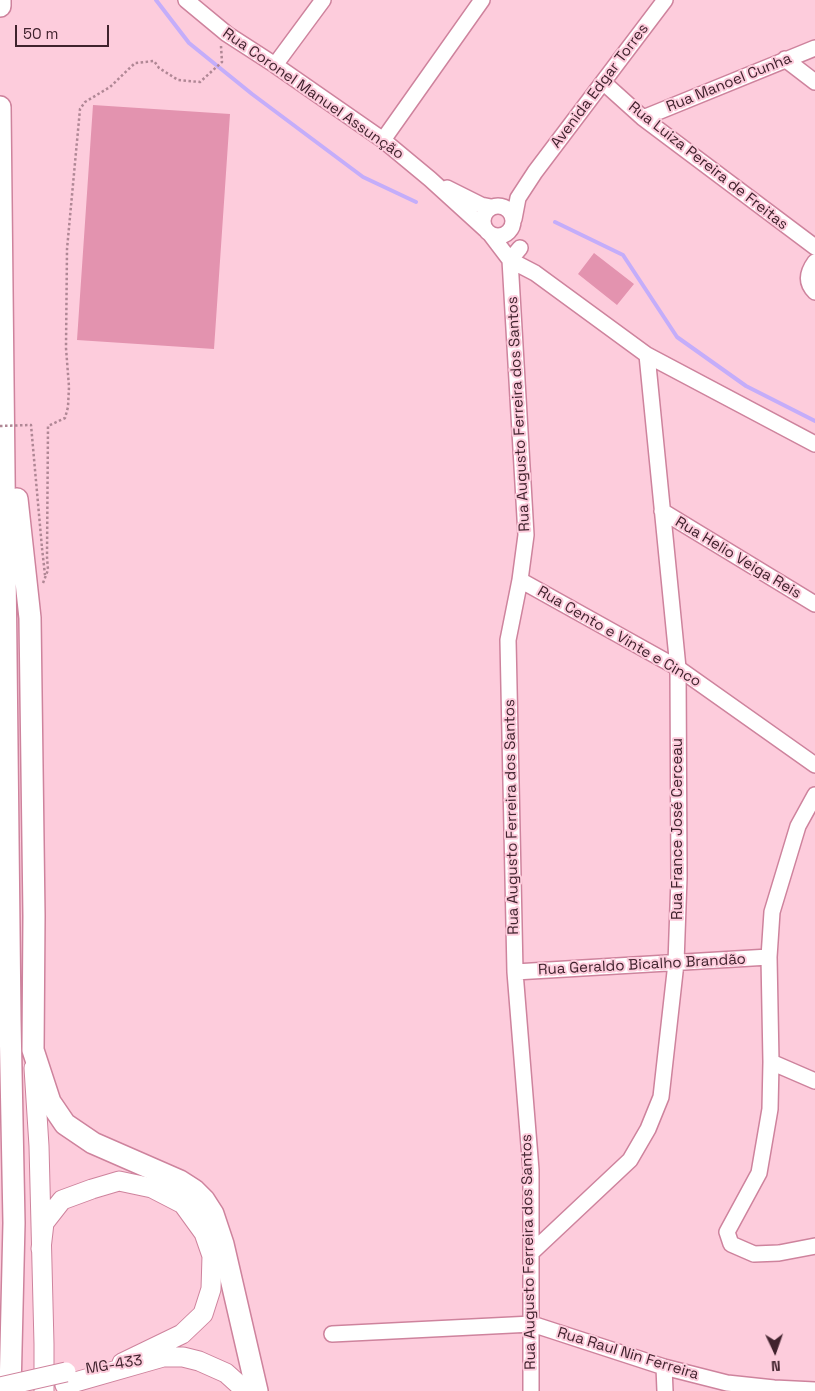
<!DOCTYPE html>
<html>
<head>
<meta charset="utf-8">
<style>
  body { margin:0 }
  #map { position:relative; width:815px; height:1391px; overflow:hidden; background:#fdccdc; font-family:"Space Grotesk",sans-serif }
  canvas { display:block }
  .north { position:absolute; left:750px; top:1326px; width:50px; height:50px; -webkit-text-stroke:4px #fdccdc; paint-order:stroke; rotate:177deg; font-size:14px; font-weight:700; line-height:20px; text-align:center; color:#40222d }
  .north::after { content:''; display:block; margin:auto; width:18px; height:22px; background:#40222d; clip-path:polygon(50% 0,100% 100%,50% 72%,0 100%) }
  .scale { position:absolute; left:15px; top:25px; width:94px; height:22px; box-sizing:border-box; border:2px solid #40222d; border-top:0; padding-left:6px; font-size:15px; line-height:18px; white-space:nowrap; color:#40222d; -webkit-text-stroke:4px #fdccdc; paint-order:stroke }
</style>
</head>
<body>
<div id="map">
<canvas width="815" height="1391"></canvas>
<div class="north">N</div>
<div class="scale">50 m</div>
</div>
<script>
const ctx = document.querySelector('canvas').getContext('2d');
ctx.lineJoin = 'round';
function paint(path, color) {
  ctx.fillStyle = color;
  ctx.fill(path, 'evenodd');
}
function strokePath(path, color, width, dash) {
  ctx.strokeStyle = color;
  ctx.lineWidth = width;
  ctx.lineCap = dash ? 'butt' : 'round';
  ctx.setLineDash(dash || []);
  ctx.stroke(path);
}
function label(font, color, halo, rows, align = 'center') {
  ctx.font = font + ' "Space Grotesk",sans-serif';
  ctx.lineWidth = 4;
  ctx.setLineDash([]);
  ctx.textBaseline = 'middle';
  ctx.strokeStyle = halo;
  ctx.fillStyle = color;
  for (const [text, x, y, turn = 0] of rows) {
    ctx.save();
    ctx.translate(x, y);
    ctx.rotate((+turn || 0) * Math.PI / 180);
    ctx.textAlign = isNaN(turn) ? turn : align;
    if (halo) ctx.strokeText(text, 0, 0);
    ctx.fillText(text, 0, 0);
    ctx.restore();
  }
}
const green = new Path2D(`
  M93 105 230 114 214 349 77 340Z
  M594 253 634 284 617 305 578 274Z`);
const stream = new Path2D(`
  M156 0 189 43 252 94 363 177 416 202
  M555 222 623 255 677 337 746 386 815 421`);
const path = new Path2D(`
  M42 548 45 575
  M43 583 48 570 47 557 48 426 65 418 68 407 69 387 66 348 67 249 80 109 85 102 110 87 135 63 154 61 159 68 178 80 200 82 222 62 221 46`);
const minor = new Path2D(`
  M186 0 227 34 275 65 383 140 430 179 485 229
  M785 59 815 82
  M275 65 323 0
  M603 82 643 118 815 247
  M643 118 815 48
  M383 140 482 0
  M447 188 481 205 491 207
  M483 221a15 15 0 1 1 30 0a15 15 0 1 1-30 0Z
  M514 219 518 198 535 172 665 0
  M491 235 510 260 535 273 647 355 815 444
  M520 248 510 260 526 535 520 580 508 640 515 972 531 1170V1391
  M815 262C807 273 805 282 815 292
  M662 511 815 604
  M520 580 678 668 815 765
  M815 795 798 826 772 912 769 957 771 1062 770 1109 759 1173 727 1232 731 1244 754 1254 779 1253 815 1246
  M515 972 769 957
  M771 1062 815 1081
  M531 1253 630 1160 648 1129 661 1097 676 963 679 878 678 668 647 355
  M332 1334 532 1324 664 1367 727 1383 774 1388 815 1390
  M664 1367 665 1391`);
const major = new Path2D(`
  M34 1068 39 1146 44 1344V1391
  M41 1249 44 1223 62 1200 92 1189 119 1181 152 1188 183 1204 204 1233 212 1256 211 1289 203 1314 182 1334 122 1363
  M65 1385 163 1357H183L199 1361 226 1373 246 1391`);
const highway = new Path2D(`
  M0 6V0
  M0 107 10 1020 14 1223 10 1391
  M17 499 30 618 34 916 33 1050 50 1102 65 1124 93 1143 180 1181 194 1190 204 1200 213 1214 223 1244 257 1391`);
const pathBridge = new Path2D(`
  M0 426 31 425 42 548`);
const majorBridge = new Path2D(`
  M0 1387 66 1372`);
const streetNames = [
  ["Rua Manoel Cunha",729,83,-22],
  ["Avenida Edgar Torres",600,86,-53],
  ["Rua Coronel Manuel Assunção",313,94,35],
  ["Rua Luiza Pereira de Freitas",708,166,38],
  ["Rua Augusto Ferreira dos Santos",519,414,-93],
  ["Rua Helio Veiga Reis",738,558,31],
  ["Rua Cento e Vinte e Cinco",619,637,30],
  ["Rua Augusto Ferreira dos Santos",512,817,-91],
  ["Rua France José Cerceau",678,829,-90],
  ["Rua Geraldo Bicalho Brandão",642,965,-3],
  ["Rua Augusto Ferreira dos Santos",529,1252,-91],
  ["Rua Raul Nin Ferreira",628,1354,17],
  ["MG-433",114,1365,-9]
];
paint(green, '#e393af');
strokePath(stream, '#c4adfa', 4);
strokePath(minor, '#ce839d', 18);
strokePath(major, '#ce839d', 21);
strokePath(highway, '#ce839d', 24);
strokePath(path, '#b08795', 2.5, [2.5, 2.5]);
strokePath(minor, '#fff', 15);
strokePath(major, '#fff', 19);
strokePath(highway, '#fff', 21);
strokePath(majorBridge, '#ce839d', 21, []);
strokePath(pathBridge, '#b08795', 2.5, [2.5, 2.5]);
strokePath(majorBridge, '#fff', 19);
label('15px', '#40222d', '#fdccdc', streetNames);
</script>
</body>
</html>
